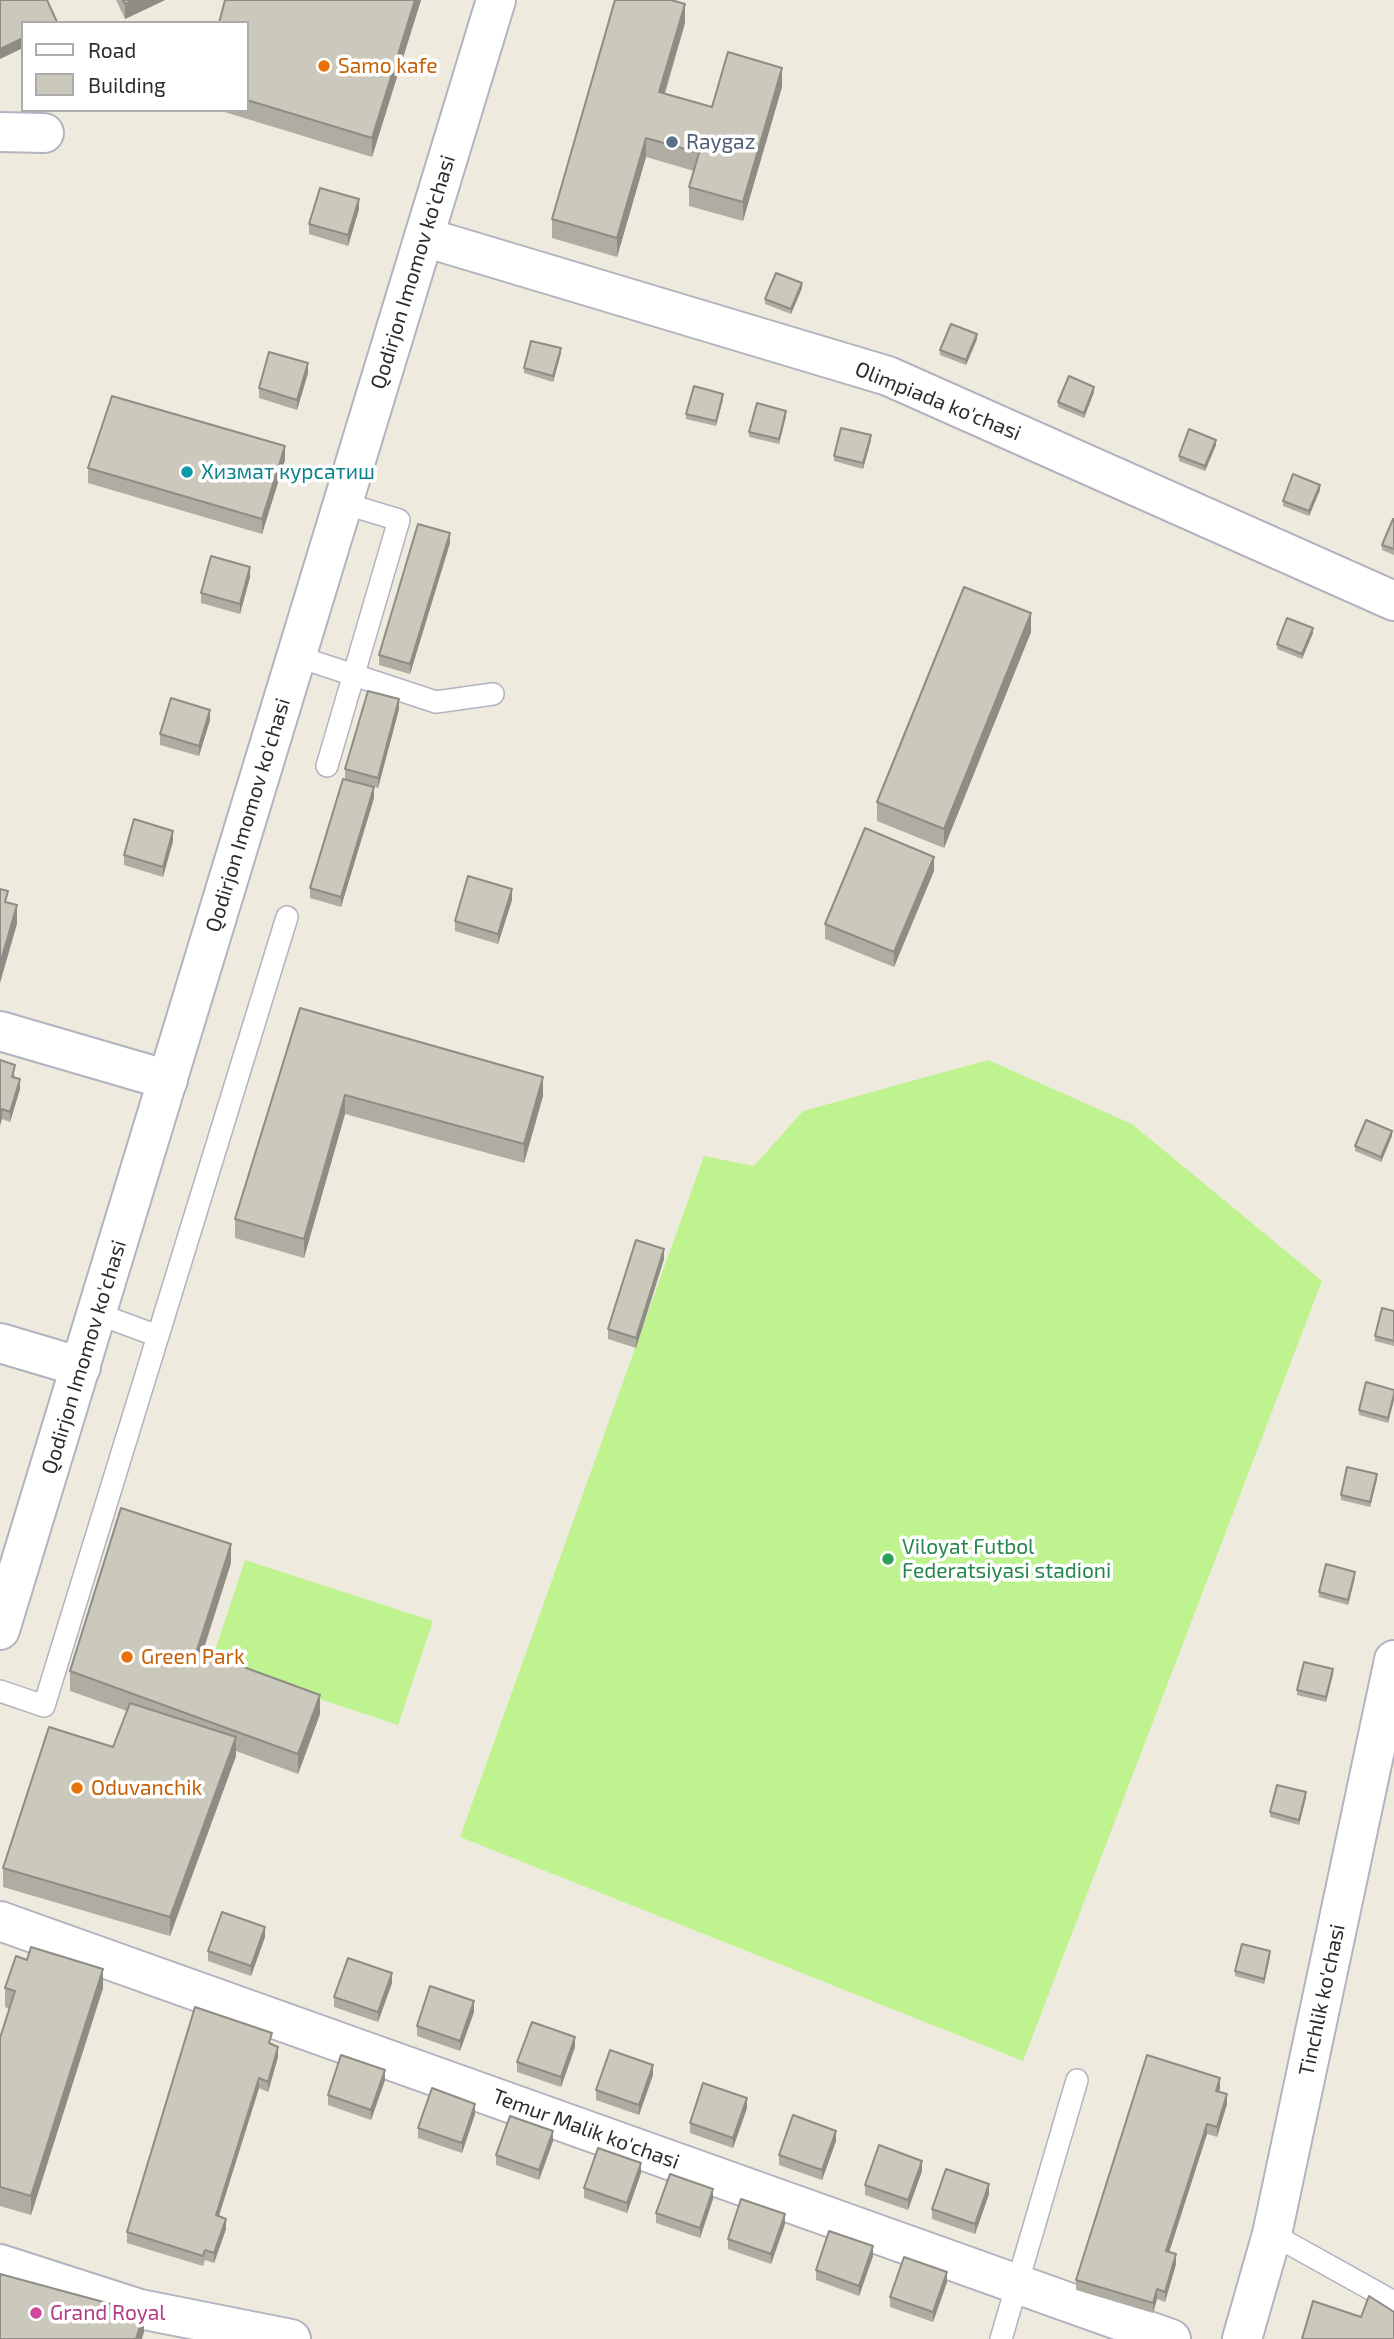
<!DOCTYPE html>
<html>
<head>
<meta charset="utf-8">
<style>
  body { margin:0 }
  #map { position:relative; width:1394px; height:2339px; overflow:hidden; background:#efeade; font-family:"Exo 2",sans-serif }
  canvas { display:block }
  .legend { position:absolute; left:21px; top:21px; width:228px; height:91px; box-sizing:border-box; background:#fff; border:2px solid #ababab; margin:0; padding:9px 12px; list-style:none; font-size:21px; color:#2d2d2d }
  .legend li { display:flex; align-items:center; gap:14px; height:35px }
  .legend b { width:35px; border:2px solid #ababab }
</style>
</head>
<body>
<div id="map">
<canvas width="1394" height="2339"></canvas>
<ul class="legend">
<li><b style="height:9px;background:#fff"></b>Road</li>
<li><b style="height:19px;background:#cbc8bc"></b>Building</li>
</ul>
</div>
<script>
const ctx = document.querySelector('canvas').getContext('2d');
ctx.lineJoin = 'round';
function paint(path, color) {
  ctx.fillStyle = color;
  ctx.fill(path, 'evenodd');
}
function strokePath(path, color, width, dash) {
  ctx.strokeStyle = color;
  ctx.lineWidth = width;
  ctx.lineCap = dash ? 'butt' : 'round';
  ctx.setLineDash(dash || []);
  ctx.stroke(path);
}
function label(font, color, halo, rows, align = 'center') {
  ctx.font = font + ' "Exo 2",sans-serif';
  ctx.lineWidth = 7;
  ctx.setLineDash([]);
  ctx.textBaseline = 'middle';
  ctx.strokeStyle = halo;
  ctx.fillStyle = color;
  for (const [text, x, y, turn = 0] of rows) {
    ctx.save();
    ctx.translate(x, y);
    ctx.rotate((+turn || 0) * Math.PI / 180);
    ctx.textAlign = isNaN(turn) ? turn : align;
    if (halo) ctx.strokeText(text, 0, 0);
    ctx.fillText(text, 0, 0);
    ctx.restore();
  }
}
const pitch = new Path2D(`
  M988 1060 1132 1124 1322 1281 1023 2061 460 1837 704 1156 754 1166 803 1111Z
  M245 1560 433 1621 398 1725 211 1663Z`);
const lane = new Path2D(`
  M296 656 436 702 493 694
  M327 766 399 520 343 503
  M98 1314 158 1336
  M0 1691 44 1706 287 917
  M1272 2234 1394 2302
  M1001 2339 1077 2080`);
const street = new Path2D(`
  M0 132 44 133
  M424 237 888 376 1394 601
  M0 1031 168 1080
  M0 1343 81 1367
  M0 1921 1171 2339
  M0 2264 140 2309 291 2339`);
const secondary = new Path2D(`
  M0 1630 496 0
  M1242 2339 1272 2234 1394 1660`);
const wall = new Path2D(`
  M116 0H165L125 19Z
  M421 0 372 157 218 110H247V23Z
  M685 23 665 94 712 107 782 87 743 221 689 206V187L694 171 646 157 617 257 552 238V219Z
  M359 209 348 246 309 234V224Z
  M802 288 791 314 765 304V299Z
  M977 339 966 365 940 355V350Z
  M561 353 553 382 524 373V368Z
  M308 373 297 410 259 398V388Z
  M1094 392 1084 418 1058 407V402Z
  M723 399 716 426 686 419V414Z
  M786 416 779 444 749 437V432Z
  M871 440 863 469 834 461V456Z
  M1216 445 1205 471 1179 461V456Z
  M285 460 262 534 88 483V468Z
  M1320 490 1309 516 1283 506V501Z
  M1394 519V555L1382 550V545Z
  M450 543 410 674 379 665V655Z
  M250 577 240 614 201 603V593Z
  M1031 632 944 848 877 821V802Z
  M1313 633 1302 659 1277 649V644Z
  M399 709 378 788 345 779V769Z
  M210 720 199 756 160 745V734Z
  M374 798 341 907 310 898V888Z
  M173 841 163 877 124 865V855Z
  M934 871 894 967 825 939V924Z
  M512 900 498 944 455 931V921Z
  M300 1008 543 1096 524 1163 345 1114 304 1258 235 1238V1219Z
  M0 1060 15 1075 14 1077 20 1089 10 1122 2 1119Z
  M1392 1136 1381 1162 1355 1151V1146Z
  M664 1259 636 1348 608 1339V1329Z
  M1394 1311V1346L1375 1341V1336Z
  M1394 1390 1388 1423 1359 1415V1410Z
  M1377 1479 1370 1507 1341 1500V1495Z
  M231 1563 203 1652 320 1714 298 1774 236 1751V1756L170 1936 3 1887V1868L113 1747 127 1711 70 1691V1671Z
  M1355 1577 1348 1605 1319 1597V1592Z
  M1333 1674 1326 1702 1297 1695V1690Z
  M1306 1797 1299 1825 1270 1817V1812Z
  M265 1937 251 1976 208 1961V1951Z
  M1270 1956 1264 1984 1235 1976V1971Z
  M392 1983 378 2022 334 2007V1997Z
  M5 1988H103L31 2215 0 2206V2038L9 2009 5 2007Z
  M474 2012 460 2051 417 2036V2026Z
  M272 2045 278 2057 268 2092 259 2088 219 2216 226 2229 214 2263 205 2260 203 2266 127 2243V2232Z
  M575 2047 561 2087 517 2072V2062Z
  M653 2075 639 2115 596 2100V2090Z
  M385 2080 371 2120 328 2105V2095Z
  M1220 2088 1219 2092 1227 2104 1217 2137 1207 2134 1169 2252 1176 2264 1165 2302 1157 2299 1153 2313 1076 2290V2280Z
  M747 2108 733 2148 690 2133V2123Z
  M475 2114 462 2153 418 2138V2128Z
  M553 2141 539 2180 496 2165V2155Z
  M836 2141 822 2180 779 2165V2155Z
  M922 2171 908 2210 865 2195V2185Z
  M641 2173 627 2213 584 2198V2188Z
  M989 2194 975 2234 932 2219V2209Z
  M713 2199 700 2238 656 2223V2213Z
  M785 2224 771 2264 728 2249V2239Z
  M873 2256 859 2296 816 2280V2270Z
  M947 2282 933 2322 890 2307V2297Z`);
const shadedWall = new Path2D(`
  M133 0H165L125 19V4Z
  M415 0H421L372 157V138Z
  M685 4V23L659 111V92Z
  M23 38V48L0 59V49Z
  M782 68V87L743 221V202Z
  M646 138V157L617 257V238Z
  M359 199V209L348 246V235Z
  M802 283V288L791 314V309Z
  M977 334V339L966 365V360Z
  M561 348V353L553 382V376Z
  M308 363V373L297 410V400Z
  M1094 387V392L1084 418V413Z
  M723 394V399L716 426V421Z
  M786 411V416L779 444V439Z
  M871 435V440L863 469V463Z
  M1216 440V445L1205 471V466Z
  M285 446V460L262 534V519Z
  M1320 485V490L1309 516V511Z
  M450 533V543L410 674V664Z
  M250 567V577L240 614V604Z
  M1031 613V632L944 848V829Z
  M1313 628V633L1302 659V654Z
  M399 699V709L378 788V778Z
  M210 710V720L199 756V746Z
  M374 787V798L341 907V897Z
  M173 831V841L163 877V867Z
  M934 857V871L894 967V952Z
  M512 889V900L498 944V934Z
  M17 905V924L0 983V964Z
  M543 1077V1096L524 1163V1144Z
  M20 1079V1089L10 1122V1112Z
  M345 1095V1114L304 1258V1239Z
  M2 1109V1119L0 1126V1116Z
  M1392 1131V1136L1381 1162V1157Z
  M664 1249V1259L636 1348V1338Z
  M1394 1394V1400L1388 1423V1418Z
  M1377 1474V1479L1370 1507V1502Z
  M231 1544V1563L197 1669V1650Z
  M1355 1572V1577L1348 1605V1600Z
  M1333 1669V1674L1326 1702V1697Z
  M320 1695V1714L298 1774V1754Z
  M236 1737V1756L170 1936V1917Z
  M1306 1792V1797L1299 1825V1820Z
  M265 1927V1937L251 1976V1966Z
  M1270 1951V1956L1264 1984V1979Z
  M103 1969V1988L31 2215V2196Z
  M392 1973V1983L378 2022V2012Z
  M474 2001V2012L460 2051V2041Z
  M575 2037V2047L561 2087V2077Z
  M278 2047V2057L268 2092V2082Z
  M653 2065V2075L639 2115V2105Z
  M385 2070V2080L371 2120V2110Z
  M259 2078V2088L216 2225V2215Z
  M1220 2078V2088L1216 2101V2091Z
  M1227 2094V2104L1217 2137V2127Z
  M747 2098V2108L733 2148V2138Z
  M475 2104V2114L462 2153V2143Z
  M1207 2124V2134L1166 2262V2251Z
  M553 2131V2141L539 2180V2170Z
  M836 2131V2141L822 2180V2170Z
  M922 2161V2171L908 2210V2200Z
  M641 2163V2173L627 2213V2203Z
  M989 2184V2194L975 2234V2224Z
  M713 2189V2199L700 2238V2228Z
  M785 2214V2224L771 2264V2254Z
  M226 2219V2229L214 2263V2253Z
  M873 2246V2256L859 2296V2286Z
  M1176 2254V2264L1165 2302V2292Z
  M947 2272V2282L933 2322V2312Z
  M1157 2289V2299L1153 2313V2303Z
  M144 2313V2332L142 2339H136Z`);
const building = new Path2D(`
  M0 0H47L57 22 55 23H23V38L0 49Z
  M123 0H133L125 4Z
  M225 0H415L372 138 247 100V23H219Z
  M615 0H671L685 4 659 92 712 107 728 52 782 68 743 202 689 187 699 153 646 138 617 238 552 219Z
  M320 188 359 199 348 235 309 224Z
  M776 273 802 283 791 309 765 299Z
  M951 324 977 334 966 360 940 350Z
  M531 341 561 348 553 376 524 368Z
  M269 352 308 363 297 400 259 388Z
  M1069 376 1094 387 1084 413 1058 402Z
  M694 386 723 394 716 421 686 414Z
  M112 396 285 446 262 519 88 468Z
  M757 403 786 411 779 439 749 432Z
  M841 428 871 435 863 463 834 456Z
  M1189 429 1216 440 1205 466 1179 456Z
  M1293 474 1320 485 1309 511 1283 501Z
  M1393 519H1394V549L1382 545Z
  M418 524 450 533 410 664 379 655Z
  M211 556 250 567 240 604 201 593Z
  M964 587 1031 613 944 829 877 802Z
  M1287 618 1313 628 1302 654 1277 644Z
  M368 691 399 699 378 778 345 769Z
  M171 698 210 710 199 746 160 734Z
  M343 779 374 787 341 897 310 888Z
  M134 819 173 831 163 867 124 855Z
  M865 828 934 857 894 952 825 924Z
  M468 876 512 889 498 934 455 921Z
  M0 889 8 891 5 902 17 905 0 964Z
  M300 1008 543 1077 524 1144 345 1095 304 1239 235 1219Z
  M0 1060 15 1065 12 1077 20 1079 10 1112 2 1109 0 1116Z
  M1366 1120 1392 1131 1381 1157 1355 1146Z
  M636 1240 664 1249 636 1338 608 1329Z
  M1382 1308 1394 1311V1341L1375 1336Z
  M1366 1382 1394 1390V1394L1388 1418 1359 1410Z
  M1347 1467 1377 1474 1370 1502 1341 1495Z
  M121 1508 231 1544 197 1650 320 1695 298 1754 70 1671Z
  M1326 1564 1355 1572 1348 1600 1319 1592Z
  M1304 1662 1333 1669 1326 1697 1297 1690Z
  M130 1703 236 1737 170 1917 3 1868 49 1727 113 1747Z
  M1277 1785 1306 1792 1299 1820 1270 1812Z
  M222 1912 265 1927 251 1966 208 1951Z
  M1242 1944 1270 1951 1264 1979 1235 1971Z
  M31 1947 103 1969 31 2196 0 2187V2038L15 1991 5 1988 16 1956 27 1960Z
  M348 1958 392 1973 378 2012 334 1997Z
  M430 1986 474 2001 460 2041 417 2026Z
  M195 2007 272 2033 269 2043 278 2047 268 2082 259 2078 216 2215 226 2219 214 2253 205 2250 203 2256 127 2232Z
  M532 2022 575 2037 561 2077 517 2062Z
  M610 2050 653 2065 639 2105 596 2090Z
  M341 2055 385 2070 371 2110 328 2095Z
  M1147 2055 1220 2078 1216 2091 1227 2094 1217 2127 1207 2124 1166 2251 1176 2254 1165 2292 1157 2289 1153 2303 1076 2280Z
  M703 2083 747 2098 733 2138 690 2123Z
  M432 2088 475 2104 462 2143 418 2128Z
  M793 2115 836 2131 822 2170 779 2155Z
  M510 2116 553 2131 539 2170 496 2155Z
  M879 2145 922 2161 908 2200 865 2185Z
  M598 2148 641 2163 627 2203 584 2188Z
  M946 2169 989 2184 975 2224 932 2209Z
  M670 2174 713 2189 700 2228 656 2213Z
  M741 2199 785 2214 771 2254 728 2239Z
  M829 2231 873 2246 859 2286 816 2270Z
  M904 2257 947 2272 933 2312 890 2297Z
  M0 2274 144 2313 136 2339H0Z
  M1369 2296 1394 2312V2339H1302L1313 2301 1361 2317Z`);
const markers = [
  [324,66,7,"#e8710a"],
  [672,142,7,"#5c6f8a"],
  [187,472,7,"#0f9aa8"],
  [888,1559,7,"#2e9e5b"],
  [127,1657,7,"#e8710a"],
  [77,1788,7,"#e8710a"],
  [36,2313,7,"#d1479c"]
];
const foodNames = [
  ["Samo kafe",338,66],
  ["Green Park",141,1657],
  ["Oduvanchik",91,1788]
];
const serviceNames = [
  ["Raygaz",686,142]
];
const streetNames = [
  ["Qodirjon Imomov ko'chasi",413,272,-73],
  ["Olimpiada ko'chasi",938,401,22],
  ["Qodirjon Imomov ko'chasi",248,815,-73],
  ["Qodirjon Imomov ko'chasi",84,1357,-73],
  ["Tinchlik ko'chasi",1322,2000,-78],
  ["Temur Malik ko'chasi",586,2129,20]
];
const cultureNames = [
  ["Хизмат курсатиш",201,472]
];
const leisureNames = [
  ["Viloyat Futbol",902,1547],
  ["Federatsiyasi stadioni",902,1571]
];
const hotelNames = [
  ["Grand Royal",50,2313]
];
paint(pitch, '#bff390');
strokePath(lane, '#b2b3c1', 24);
strokePath(street, '#b2b3c1', 42);
strokePath(secondary, '#b2b3c1', 42);
strokePath(lane, '#fff', 21);
strokePath(street, '#fff', 38);
strokePath(secondary, '#fff', 38);
paint(wall, '#afaca2');
paint(shadedWall, '#8e8c84');
paint(building, '#cbc8bc');
strokePath(building, '#8e8c84', 2);
for (const [x, y, r, color] of markers) {
  const dot = new Path2D();
  dot.arc(x, y, r, 0, 2 * Math.PI);
  ctx.fillStyle = color;
  ctx.fill(dot);
  strokePath(dot, '#fff', 2.5);
}
label('21px', '#c56008', '#fff', foodNames, 'left');
label('21px', '#4e5e75', '#fff', serviceNames, 'left');
label('21px', '#2d2d2d', '#fff', streetNames);
label('21px', '#0d838f', '#fff', cultureNames, 'left');
label('21px', '#27864d', '#fff', leisureNames, 'left');
label('21px', '#b23c85', '#fff', hotelNames, 'left');
</script>
</body>
</html>
